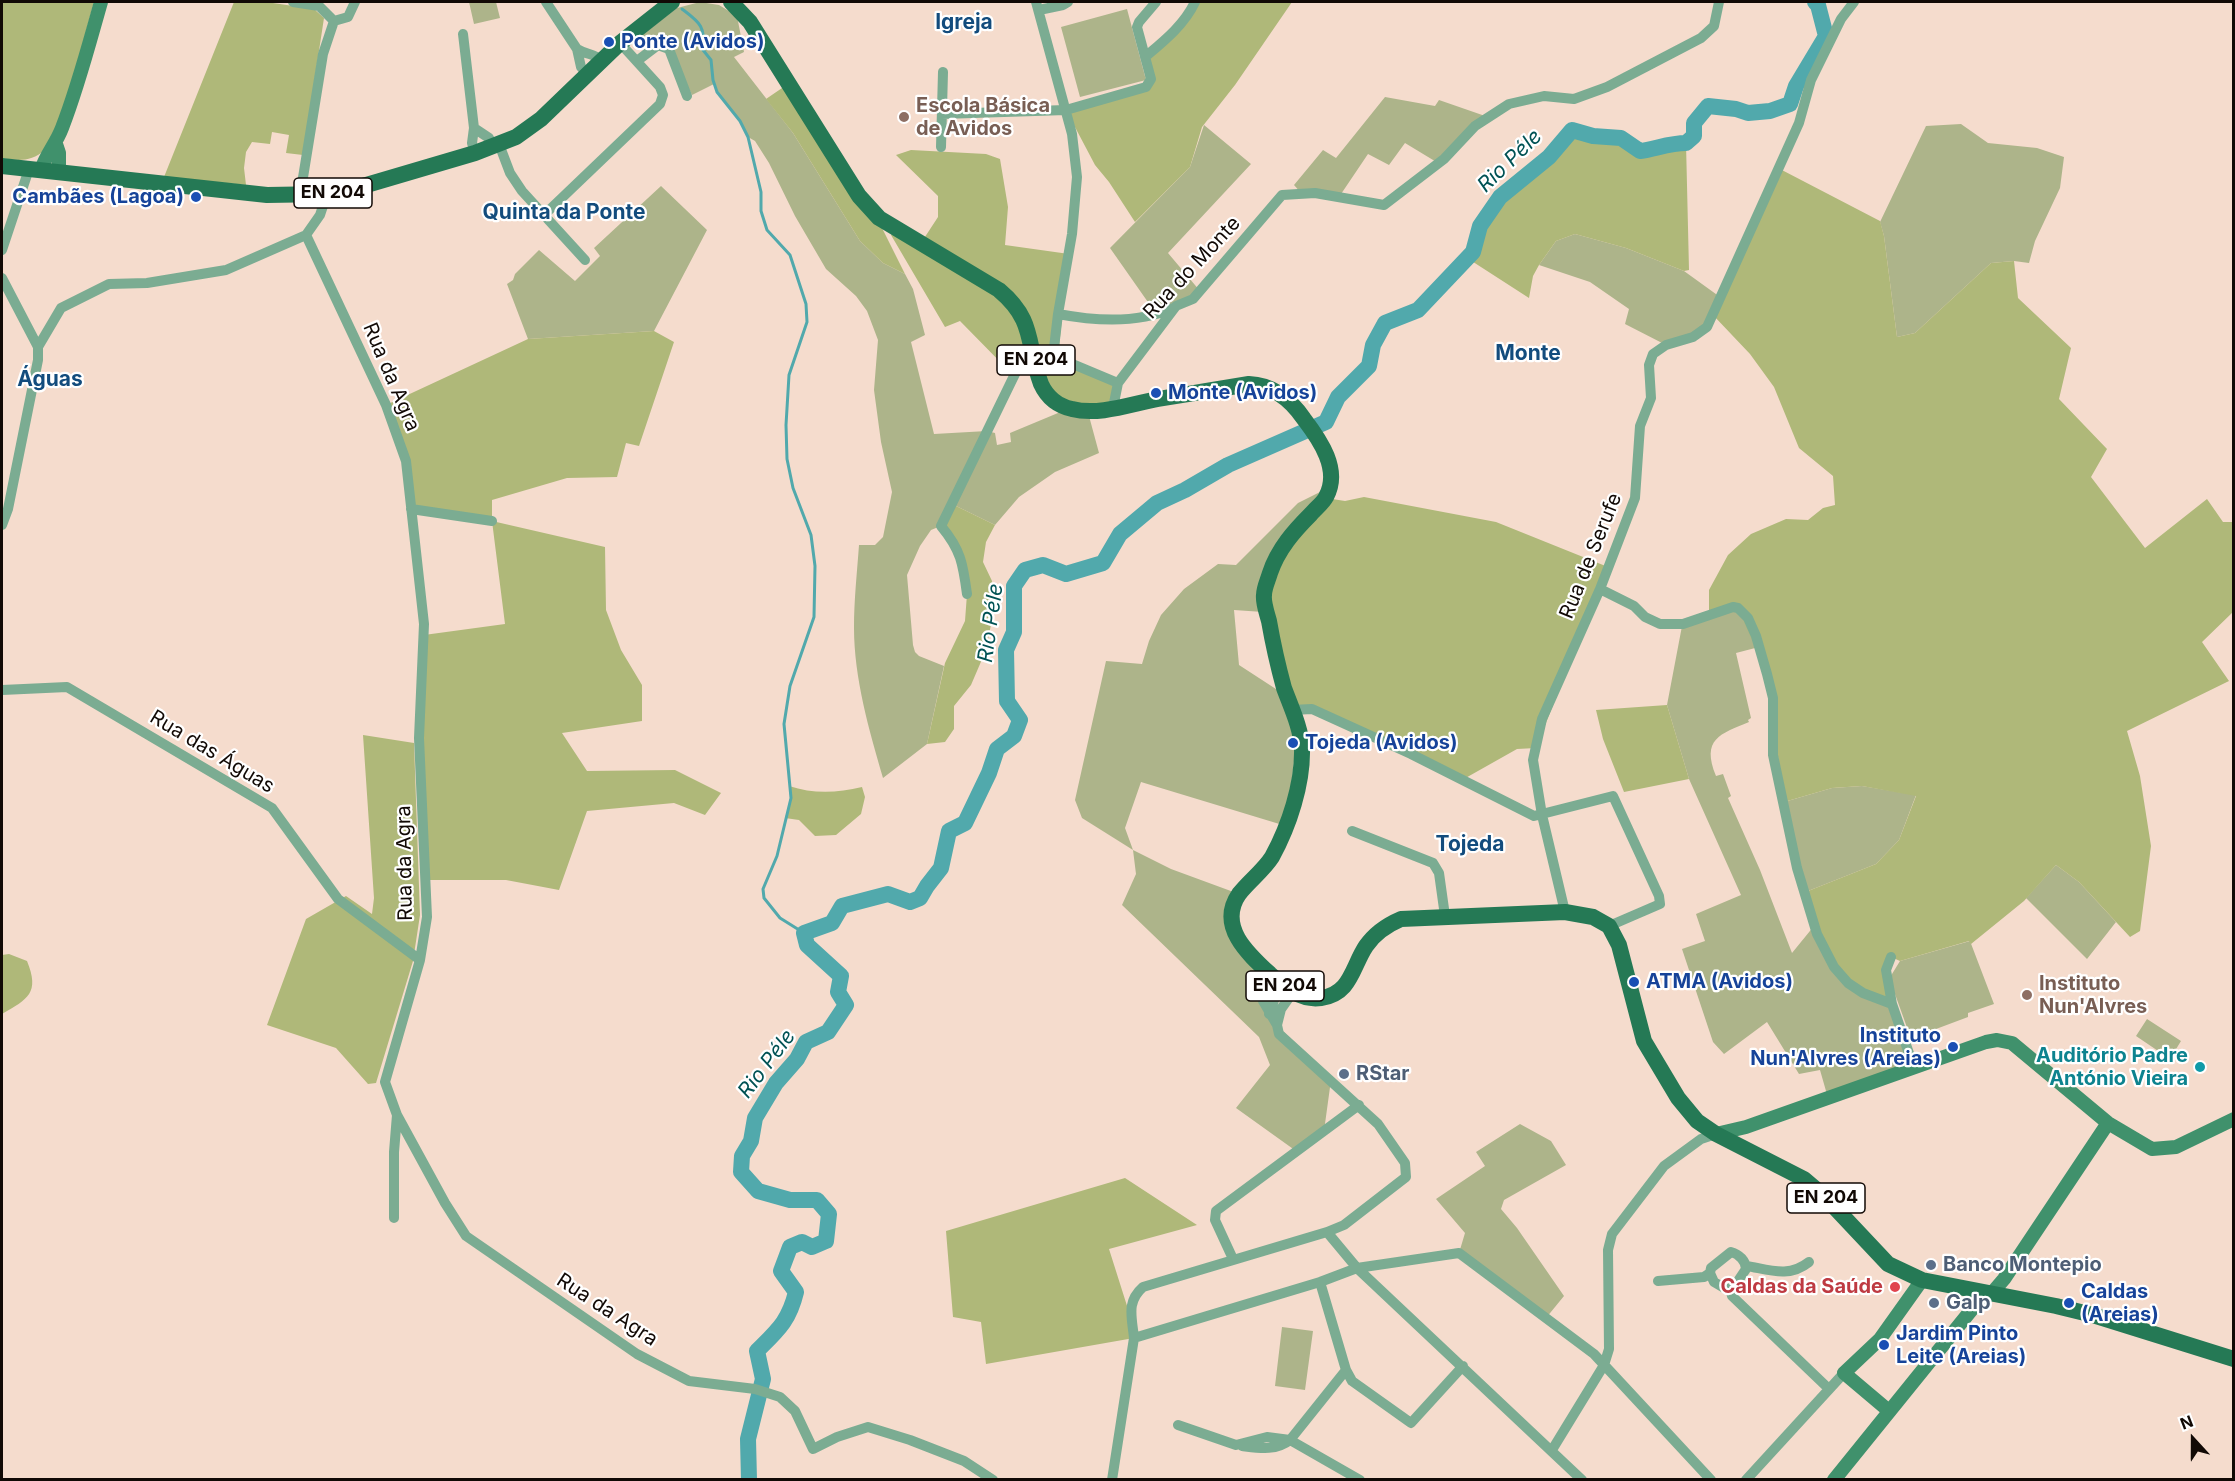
<!DOCTYPE html>
<html>
<head>
<meta charset="utf-8">
<style>
  body { margin:0 }
  #map { position:relative; width:2235px; height:1481px; overflow:hidden; background:#f5dccd; font-family:Inter,sans-serif }
  canvas { display:block }
  .frame { position:absolute; inset:0; border:3px solid #110905; pointer-events:none }
  .north { position:absolute; left:2163px; top:1409px; width:60px; height:60px; -webkit-text-stroke:4px #fff; paint-order:stroke; rotate:339deg; font-size:16px; font-weight:700; line-height:24px; text-align:center; color:#110905 }
  .north::after { content:''; display:block; margin:auto; width:21px; height:27px; background:#110905; clip-path:polygon(50% 0,100% 100%,50% 72%,0 100%) }
</style>
</head>
<body>
<div id="map">
<canvas width="2235" height="1481"></canvas>
<div class="frame"></div>
<div class="north">N</div>
</div>
<script>
const ctx = document.querySelector('canvas').getContext('2d');
ctx.lineJoin = 'round';
function paint(path, color) {
  ctx.fillStyle = color;
  ctx.fill(path, 'evenodd');
}
function strokePath(path, color, width, dash) {
  ctx.strokeStyle = color;
  ctx.lineWidth = width;
  ctx.lineCap = dash ? 'butt' : 'round';
  ctx.setLineDash(dash || []);
  ctx.stroke(path);
}
function label(font, color, halo, rows, align = 'center') {
  ctx.font = font + ' Inter,sans-serif';
  ctx.lineWidth = 4.5;
  ctx.setLineDash([]);
  ctx.textBaseline = 'middle';
  ctx.strokeStyle = halo;
  ctx.fillStyle = color;
  for (const [text, x, y, turn = 0] of rows) {
    ctx.save();
    ctx.translate(x, y);
    ctx.rotate((+turn || 0) * Math.PI / 180);
    ctx.textAlign = isNaN(turn) ? turn : align;
    if (halo) ctx.strokeText(text, 0, 0);
    ctx.fillText(text, 0, 0);
    ctx.restore();
  }
}
const green = new Path2D(`
  M469 2H496L500 18 474 24Z
  M700 2 719 5 737 16 744 52 734 57 793 133 860 241 883 263 905 274 913 289 925 335 911 342 934 434 987 431 995 433 997 445 1011 442 1010 433 1058 413 1089 416 1099 453 1055 472 1019 497 995 525 952 504 941 526 931 530 920 546 907 575 913 645 915 652 919 656 944 666 927 744 883 778C869 730 854 678 854 628 854 600 857 573 859 545H875L883 537 892 492 881 442 874 390 878 340 867 311 856 296 826 269 795 216 769 163 755 141 748 137 740 121 717 92 714 84 692 95 669 49 665 37 640 50 633 42 677 8Z
  M1127 9 1146 80 1080 97 1061 27Z
  M1385 97 1435 106 1439 100 1488 117 1438 163 1405 143 1389 165 1368 154 1339 197 1302 194 1294 185 1323 150 1336 158Z
  M1961 124 1988 143 2037 148 2064 157 2060 188 2035 241 2029 263 2014 261 1991 263 1915 333 1897 337 1884 236 1880 222 1926 126Z
  M1204 125 1251 164 1168 253 1200 291 1157 315 1110 248 1190 167Z
  M661 186 707 230 654 331 528 339 507 284 513 280 515 274 539 250 575 281 600 256 594 248Z
  M1575 234 1626 248 1684 271 1720 297 1707 327 1666 345 1625 324 1629 309 1590 282 1539 265 1556 241Z
  M1324 490 1263 612 1234 610 1239 665 1279 691 1298 729 1286 826 1141 782 1125 828 1133 850 1171 869 1239 894 1232 921 1264 968 1263 1001 1277 1025 1331 1080 1324 1131 1296 1151 1236 1108 1270 1065 1259 1037 1122 905 1136 874 1133 850 1082 818 1075 800 1106 661 1142 664 1149 641 1161 615 1184 589 1218 564 1236 565 1298 503Z
  M1738 608 1759 647 1736 653 1751 718 1748 720 1749 722C1720 734 1701 739 1716 776L1723 774 1731 796 1728 798 1760 870 1792 953 1814 926 1892 1004 1914 1068 1828 1098 1820 1070 1799 1074 1767 1022 1724 1054 1713 1042 1682 949 1705 941 1696 914 1741 895 1689 779 1667 705 1682 626Z
  M1862 786 1916 795 1899 840 1876 864 1803 893 1784 802 1832 788Z
  M2056 865 2079 882 2116 922 2087 959 2026 898Z
  M1970 941 1994 1004 1968 1013V1017L1920 1035 1918 1030 1909 1033 1891 983 1892 974 1900 961Z
  M2147 1019 2181 1041 2170 1059 2136 1036Z
  M1520 1124 1551 1141 1566 1165 1504 1200 1501 1209 1517 1228 1564 1296 1546 1318 1459 1253 1465 1233 1436 1199 1485 1166 1476 1152Z
  M1282 1327 1313 1331 1305 1390 1275 1386Z`);
const forest = new Path2D(`
  M2 2H94C86 29 61 135 45 150 31 162 18 161 2 158Z
  M234 2H266L314 9 324 18 303 155 286 153 289 135 272 132 270 144 252 142 246 152 244 168 246 185 164 177Z
  M1198 2H1292L1235 85 1202 127 1190 167 1135 222 1109 182 1095 165 1066 110 1146 87 1145 59Z
  M785 86 882 228 905 274 883 263 860 241 793 133 766 99Z
  M1572 130 1593 136 1621 138 1640 151C1656 149 1670 143 1686 143L1689 270 1684 271 1626 248 1575 234 1556 241 1539 265 1533 276 1529 298 1467 258 1473 251 1480 226 1500 197 1549 157Z
  M911 150 986 154 1000 159 1008 207 1005 245 1069 254 1058 356 1118 383 1113 408 1056 403 1014 303 921 243 938 217V196L896 155Z
  M1778 168 1880 221 1884 236 1897 337 1915 333 1991 263 2014 261 2018 298 2071 348 2059 399 2107 449 2091 477 2145 548 2207 499 2223 522H2233V612L2202 642 2229 681 2127 731 2140 776 2151 846 2140 931 2130 937 2079 882 2056 865 2024 901 1971 944 1969 941 1900 961 1891 957 1886 970 1892 1004 1879 1000 1834 967 1803 893 1876 864 1899 840 1916 796 1862 786 1832 788 1784 802 1767 674 1738 608 1709 615V590L1728 555 1751 534 1786 519 1808 520 1823 508 1835 505 1833 476 1799 448 1774 387 1750 354 1713 315Z
  M894 232 1002 300 1017 318 1026 345 1014 376 960 321 945 327 891 235Z
  M654 331 674 342 639 446 626 443 617 477 567 478 492 500V521L605 547 606 610 621 650 642 685V721L562 733 587 771 675 770 721 793 705 815 674 803 587 811 559 890 506 880H425L419 738 424 635 505 624 492 521 411 509 406 461 386 405 528 339Z
  M1364 497 1496 522 1608 567 1536 748 1517 749 1462 780 1312 709 1292 710 1264 595 1273 564 1326 498 1345 501Z
  M952 504 995 525 986 542 983 562 992 581 993 614 986 650 971 685 954 706V729L945 742 927 744 945 663 965 621 967 594 964 571 941 526Z
  M1667 705 1689 779 1624 792 1603 739 1596 710Z
  M363 735 414 743 420 915 413 961 376 1083 368 1084 336 1048 267 1025 306 919 346 896 372 914 374 898Z
  M789 786C813 794 837 793 862 787L865 797 861 814 836 835 815 836 799 820 785 818 791 799Z
  M9 954 27 961C40 993 28 999 2 1014V955Z
  M1125 1178 1197 1225 1109 1249 1128 1309 1134 1338 986 1364 981 1322 953 1317 946 1231Z`);
const stream = new Path2D(`
  M682 9C699 22 706 26 703 50L711 60 713 80 717 92 740 121 748 137 761 192V211L767 230 790 255 806 304 807 322 789 375 786 425 787 459 793 488 811 535 815 566 814 617 790 686 784 724 791 798 777 856 763 889 764 898 780 918 804 933`);
const river = new Path2D(`
  M749 1480 748 1439 763 1379 757 1351C778 1330 789 1321 796 1292L781 1271 790 1247 802 1242 812 1247 826 1241 829 1214 817 1200H790L758 1191 741 1172 742 1156 751 1141 755 1118 776 1083 797 1059 806 1042 828 1032 846 1005 838 992 841 976 807 945 804 933 832 923 842 906 888 894 910 902 920 898 927 886 941 868 949 831 965 823 989 773 997 749 1014 736 1020 720 1007 701 1006 650 1014 632V586L1025 570 1043 565 1066 574 1103 563 1120 534 1157 503 1185 490 1228 465 1326 422 1338 397 1369 366 1373 345 1385 323 1418 310 1473 252 1480 226 1500 197 1549 157 1572 130 1593 136 1621 138 1640 151C1655 149 1670 143 1686 143L1694 136V123L1708 106 1736 109 1748 113 1770 111 1790 104 1796 86 1826 36 1818 5 1815 2`);
const street = new Path2D(`
  M293 2 319 6 334 21
  M546 2 577 49 581 67 587 74
  M1036 2 1072 134 1077 177 1072 234 1058 314 1054 348 1063 360 1118 383
  M1039 10 1063 5 1068 2
  M334 21 348 17 355 2
  M463 34 474 128 472 143 475 153
  M577 49C586 55 595 53 602 61
  M1145 57C1164 41 1184 25 1195 2
  M637 61 658 45 669 49 687 96
  M942 114 1066 110 1146 87 1151 79 1137 27 1139 22 1156 2
  M474 128 489 138 493 147
  M499 144 510 173 522 191 585 260
  M941 147 943 72
  M327 194 320 215 306 235 386 405 406 461 424 624 419 738 427 917 420 960 385 1082 397 1115 445 1203 466 1236 637 1354 689 1381 755 1389 780 1397 795 1411 813 1449 837 1437 868 1427 910 1440 964 1461 993 1480
  M300 196 323 54 334 21
  M544 215 660 104 663 95 660 87 620 43
  M2 250 29 169
  M2 278 38 347V360L8 509 2 525
  M1058 314C1095 321 1138 324 1173 308
  M38 347 61 308 109 284 147 283 226 270 306 235
  M1113 408 1118 383 1176 306 1193 299 1282 195 1315 193 1384 205 1444 159 1475 126 1509 104 1544 96 1574 99 1607 87 1701 38 1714 26 1719 2
  M411 509 492 521
  M1600 589 1634 606 1645 617 1660 624H1683L1733 607 1738 608 1748 618 1756 636 1767 674 1773 698V755L1797 868 1817 934 1834 967 1848 983 1863 993 1892 1004
  M967 594C963 564 961 550 941 526L1031 341
  M2 690 67 687 272 808 338 899 420 960
  M1292 710 1312 709 1411 754 1534 816 1613 796 1659 896 1660 904 1609 926
  M1352 831 1433 863 1439 873 1445 916
  M1565 912 1542 815 1533 760 1542 719 1600 589 1635 498 1640 426 1651 398 1649 365 1653 354 1666 345 1693 337 1707 327 1799 123 1811 80 1841 19 1854 2
  M1891 957 1886 970 1892 1004 1914 1068
  M1269 1014 1276 995 1283 985
  M1277 1025 1281 1009 1293 992
  M394 1218V1152L397 1115
  M1327 1232 1357 1268 1582 1480
  M1731 1252C1739 1254 1746 1261 1746 1269L1734 1287 1726 1289 1714 1282 1710 1273 1711 1268Z
  M1233 1259 1215 1220 1216 1211 1359 1105
  M1747 1266C1770 1270 1789 1278 1809 1262
  M1658 1281 1704 1277 1710 1273
  M1320 1282 1346 1370 1352 1381 1411 1423 1463 1366
  M1730 1289 1732 1296 1828 1388
  M1134 1338C1132 1317 1126 1302 1143 1287L1327 1232 1344 1225 1406 1177 1405 1163 1378 1124 1279 1034 1277 1025 1263 1001 1264 968
  M1178 1425 1236 1445 1267 1437 1290 1440 1360 1480
  M1242 1446C1259 1448 1276 1451 1290 1440L1346 1370
  M1552 1450 1604 1365 1609 1349 1608 1250 1612 1234 1664 1166 1701 1139 1716 1134
  M1112 1480 1134 1338 1320 1282 1357 1268 1459 1253 1594 1354 1711 1480
  M1746 1480 1844 1373`);
const secondary = new Path2D(`
  M56 144 59 153V172
  M41 170C46 154 56 144 62 128 78 87 89 44 101 2
  M1716 1134 1746 1127 1986 1042 1997 1040 2012 1043 2108 1123 2152 1149 2176 1147 2234 1119
  M1889 1411 1844 1373 1880 1339 1922 1280
  M1834 1480 1977 1303 1992 1293 2004 1279 2108 1123`);
const primary = new Path2D(`
  M731 2 750 22 859 196 879 218 999 290C1036 321 1026 344 1041 384 1047 397 1058 406 1072 409 1099 416 1131 404 1158 399 1188 394 1219 389 1249 384 1273 385 1291 400 1304 419 1320 440 1341 470 1326 497 1323 503 1315 509 1311 514 1294 531 1278 549 1270 573 1268 580 1264 588 1264 595 1263 603 1267 613 1269 621 1273 644 1278 666 1284 688 1291 707 1301 728 1302 748 1303 784 1289 826 1272 857 1263 871 1249 881 1239 894 1217 926 1248 954 1270 974 1285 987 1300 1001 1321 998 1351 994 1352 967 1366 946 1375 933 1387 925 1401 919L1565 912 1593 917 1609 926 1619 945 1644 1041 1678 1098 1697 1121 1716 1134 1804 1179 1824 1196 1888 1264 1922 1280 2056 1306 2093 1315 2234 1359
  M2 166 267 195 327 194 363 186 475 153 516 137 541 119 620 43 672 2`);
const markers = [
  [609,42,6,"#1a4fb4"],
  [904,117,6,"#8d6e63"],
  [196,197,6,"#1a4fb4"],
  [1156,393,6,"#1a4fb4"],
  [1293,743,6,"#1a4fb4"],
  [1634,982,6,"#1a4fb4"],
  [2027,995,6,"#8d6e63"],
  [1953,1047,6,"#1a4fb4"],
  [2200,1067,6,"#0f9aa8"],
  [1344,1074,6,"#5c6f8a"],
  [1931,1265,6,"#5c6f8a"],
  [1895,1287,6,"#e0444e"],
  [1934,1303,6,"#5c6f8a"],
  [2069,1303,6,"#1a4fb4"],
  [1884,1345,6,"#1a4fb4"]
];
const shields = [
  [333,193,78],
  [1036,360,78],
  [1285,986,78],
  [1826,1198,78]
];
const shieldNames = [
  ["EN 204",333,193],
  ["EN 204",1036,360],
  ["EN 204",1285,986],
  ["EN 204",1826,1198]
];
const transitNames = [
  ["Ponte (Avidos)",621,42],
  ["Cambães (Lagoa)",184,197,"right"],
  ["Monte (Avidos)",1168,393],
  ["Tojeda (Avidos)",1305,743],
  ["ATMA (Avidos)",1646,982],
  ["Instituto",1941,1036,"right"],
  ["Nun'Alvres (Areias)",1941,1059,"right"],
  ["Caldas",2081,1292],
  ["(Areias)",2081,1315],
  ["Jardim Pinto",1896,1334],
  ["Leite (Areias)",1896,1357]
];
const educationNames = [
  ["Escola Básica",916,106],
  ["de Avidos",916,129],
  ["Instituto",2039,984],
  ["Nun'Alvres",2039,1007]
];
const streetNames = [
  ["Rua do Monte",1192,268,-47],
  ["Rua da Agra",391,377,67],
  ["Rua de Serufe",1591,556,-68],
  ["Rua das Águas",212,752,31],
  ["Rua da Agra",405,863,-91],
  ["Rua da Agra",607,1310,33]
];
const cultureNames = [
  ["Auditório Padre",2188,1056],
  ["António Vieira",2188,1079]
];
const serviceNames = [
  ["RStar",1356,1074],
  ["Banco Montepio",1943,1265],
  ["Galp",1946,1303]
];
const healthNames = [
  ["Caldas da Saúde",1883,1287]
];
const neighbourhoodNames = [
  ["Igreja",964,23],
  ["Quinta da Ponte",564,213],
  ["Monte",1528,354],
  ["Águas",50,380],
  ["Tojeda",1470,845]
];
const waterNames = [
  ["Rio Péle",1510,161,-44],
  ["Rio Péle",991,623,-82],
  ["Rio Péle",767,1064,-53]
];
paint(green, '#adb48a');
paint(forest, '#afb879');
strokePath(stream, '#51a9ac', 3);
strokePath(river, '#51a9ac', 16);
strokePath(street, '#7bac92', 10);
strokePath(secondary, '#40916c', 14);
strokePath(primary, '#257955', 16);
for (const [x, y, r, color] of markers) {
  const dot = new Path2D();
  dot.arc(x, y, r, 0, 2 * Math.PI);
  ctx.fillStyle = color;
  ctx.fill(dot);
  strokePath(dot, '#fff', 2);
}
for (const [x, y, w] of shields) {
  const box = new Path2D();
  box.roundRect(x - w / 2, y - 15, w, 30, 4.5);
  ctx.fillStyle = '#fff';
  ctx.fill(box);
  strokePath(box, '#110905', 1.5);
}
label('bold 18px', '#110905', null, shieldNames);
label('bold 20px', '#164399', '#fff', transitNames, 'left');
label('bold 20px', '#785e54', '#fff', educationNames, 'left');
label('20px', '#110905', '#fff', streetNames);
label('bold 20px', '#0d838f', '#fff', cultureNames, 'right');
label('bold 20px', '#4e5e75', '#fff', serviceNames, 'left');
label('bold 20px', '#be3a42', '#fff', healthNames, 'right');
label('bold 21px', '#134c7d', '#fff', neighbourhoodNames);
label('italic 21px', '#005254', '#fff', waterNames);
</script>
</body>
</html>
